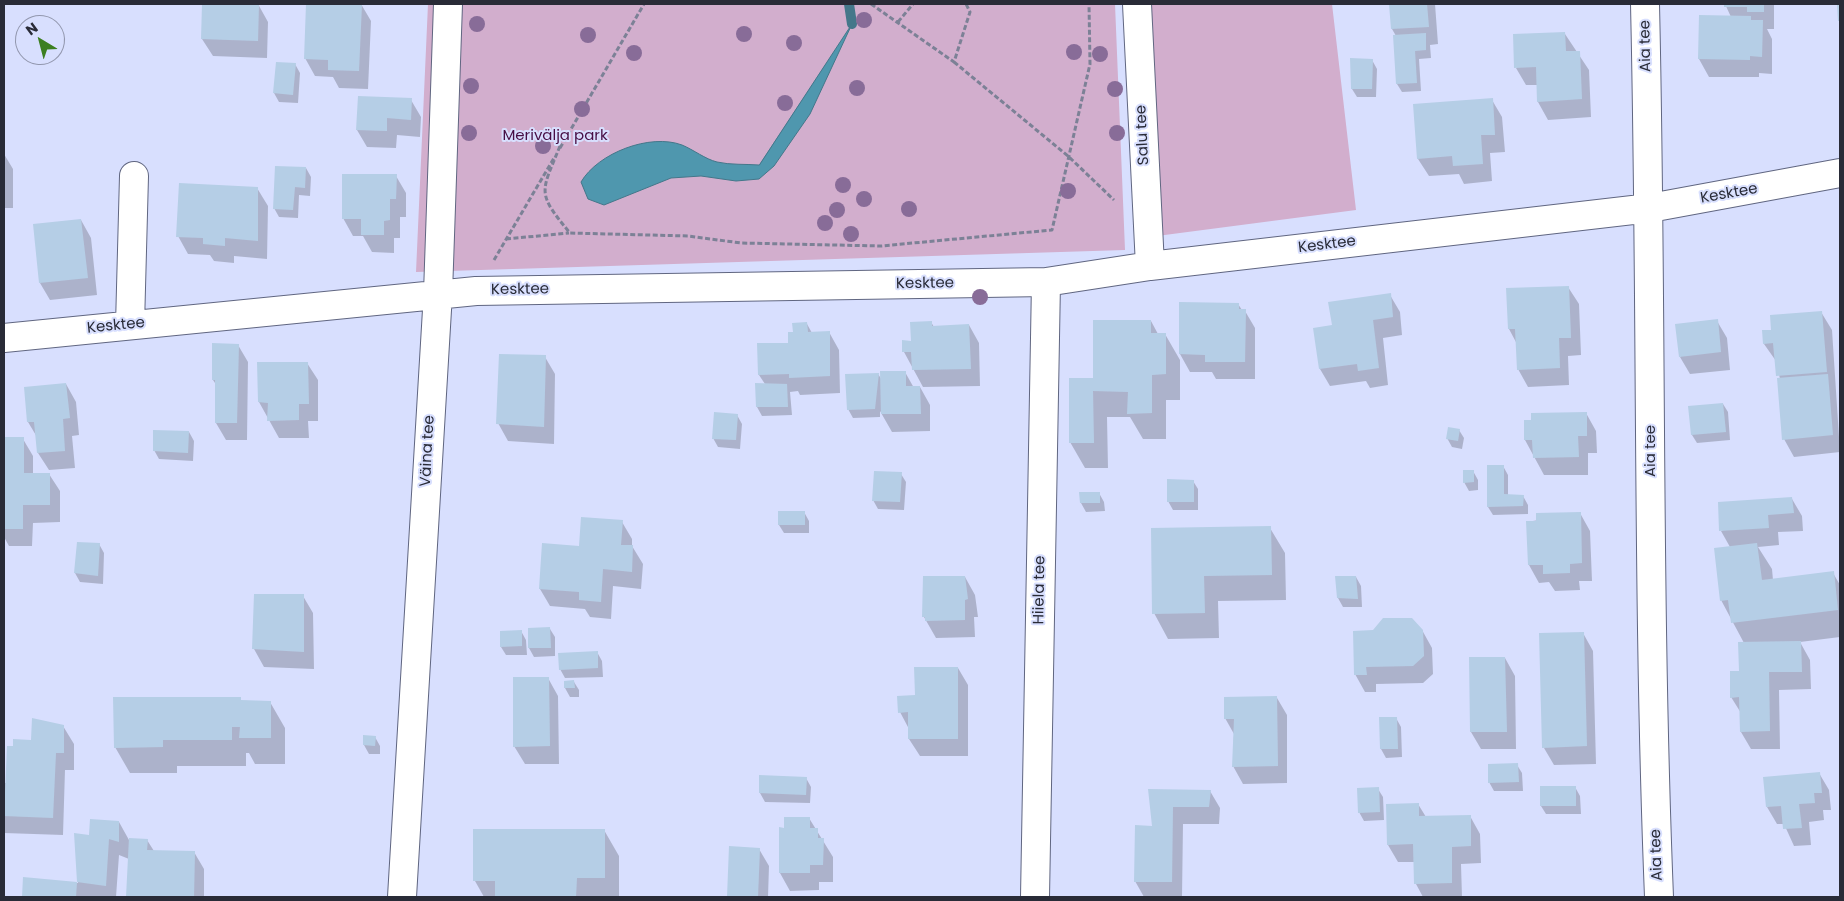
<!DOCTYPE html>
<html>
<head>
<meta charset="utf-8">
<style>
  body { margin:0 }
  #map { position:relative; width:1844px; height:901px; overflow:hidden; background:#d8dffe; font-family:Poppins,sans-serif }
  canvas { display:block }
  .frame { position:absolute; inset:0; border:5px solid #292b37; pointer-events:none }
  .north { position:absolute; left:15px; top:15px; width:50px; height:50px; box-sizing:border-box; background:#d8dffe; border:1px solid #9297ae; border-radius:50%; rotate:323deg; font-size:14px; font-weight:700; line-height:20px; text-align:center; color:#292b37 }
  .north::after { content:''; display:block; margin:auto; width:18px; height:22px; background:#3c7f21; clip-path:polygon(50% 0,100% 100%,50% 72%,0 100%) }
</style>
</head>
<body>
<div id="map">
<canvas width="1844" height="901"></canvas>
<div class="frame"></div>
<div class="north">N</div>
</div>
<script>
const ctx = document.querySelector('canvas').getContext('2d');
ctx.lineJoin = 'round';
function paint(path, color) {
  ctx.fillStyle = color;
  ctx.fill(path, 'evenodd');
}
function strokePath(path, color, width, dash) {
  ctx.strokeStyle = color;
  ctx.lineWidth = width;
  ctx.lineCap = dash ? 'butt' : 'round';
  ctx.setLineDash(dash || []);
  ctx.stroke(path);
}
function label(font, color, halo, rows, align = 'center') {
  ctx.font = font + ' Poppins,sans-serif';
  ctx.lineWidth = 4;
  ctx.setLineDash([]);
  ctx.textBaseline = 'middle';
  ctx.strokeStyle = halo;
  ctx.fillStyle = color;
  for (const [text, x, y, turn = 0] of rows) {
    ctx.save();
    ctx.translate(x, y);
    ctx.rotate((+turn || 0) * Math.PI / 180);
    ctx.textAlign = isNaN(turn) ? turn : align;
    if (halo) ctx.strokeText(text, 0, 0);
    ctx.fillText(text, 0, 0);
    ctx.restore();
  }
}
const green = new Path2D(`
  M428 4H1115L1125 250 416 272Z
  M1144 4H1332L1356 210 1157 236Z`);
const water = new Path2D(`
  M852 24 810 114 774 166 759 179 736 181 701 176 671 178 604 205 588 199 581 182C598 153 650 133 682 145 694 150 705 159 717 162 730 165 746 164 759 165Z`);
const shadow = new Path2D(`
  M204 4H258L268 22 267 58 213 56 202 39Z
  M307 4 337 6V4H361L371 21 368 89 339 88 333 77 315 76 305 58Z
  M1390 4H1435L1438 44 1430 45 1431 58 1419 59 1421 91 1402 92 1397 84 1396 36 1392 29Z
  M1725 4H1774V29H1767L1772 39V74L1759 73V77H1709L1699 59 1731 17Z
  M1565 34 1589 70 1591 117 1548 120 1538 102V85H1526L1516 68Z
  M1372 60 1377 69 1376 97H1357L1352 89Z
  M277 63 295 64 300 73 298 103 279 102 274 93Z
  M411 100 421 117 420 137 397 135 396 148 367 147 357 130Z
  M1492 100 1502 117 1505 152 1490 153 1492 181 1464 184 1459 174 1429 176 1418 159 1415 105Z
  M4 154 13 169V208H4Z
  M306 168 311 177 310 196 299 195 298 218 279 217 274 208Z
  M396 176 406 193V217H400V238H394V253L372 252 363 236H353L343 218Z
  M257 188 268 206 267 259 234 256V263L214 261 210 255 188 254 178 236Z
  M81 220 91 238 97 295 50 300 40 283Z
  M1568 287 1579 304 1581 355 1568 356 1569 385 1528 387 1518 369 1517 344 1509 329Z
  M1390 295 1400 312 1402 335 1383 338 1388 385 1370 388 1366 381 1330 386 1320 369 1333 327Z
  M1180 303 1238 304 1242 310 1245 311 1255 328V379H1216L1212 372H1190L1180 354Z
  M1821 312 1832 330 1840 452 1794 457 1784 439 1780 379 1776 361 1764 344 1773 331Z
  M1151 321 1158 334H1165L1180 360V400H1166V439H1143L1130 417H1107L1108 468H1085L1070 442 1094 379Z
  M1717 321 1727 338 1730 370 1690 374 1680 357Z
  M931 322 934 327 969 325 979 343 980 386 923 387 904 352V342H912Z
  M807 324 812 333 829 332 839 350 840 393 800 395 798 391 790 392 792 415 762 416 757 407 765 384 759 375 758 345 789 344 794 333Z
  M238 345 248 362 247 440H226L216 423 217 386 213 380Z
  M545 357 555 374 554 444 508 441 498 423Z
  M307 363 318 380V421H308L309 438H279L259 402Z
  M905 372 914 388 920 387 930 405V431L892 432 880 411V417L853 418 848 409 878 374 882 380Z
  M66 384 76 402 79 435 72 436 75 468 49 470 38 453 37 437 28 422 25 388Z
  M1723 404 1728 412 1730 440 1697 443 1692 435 1690 407Z
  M1586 413 1596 431 1597 453H1588V475H1544L1525 440Z
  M737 415 742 424 740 449 718 447 713 438Z
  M1459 430 1464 438 1462 449 1452 447 1447 438Z
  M189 432 194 441 193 461 159 459 154 450Z
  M4 439H23L33 456V474H49L60 491V522L33 523 32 546H9L4 537Z
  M1503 466 1508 475V496H1523L1528 505V514L1493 515 1488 507Z
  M1473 471 1478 480V490L1469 491 1464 482Z
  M901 474 906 482 904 510 878 509 873 500Z
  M1193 481 1198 489V510H1173L1168 501Z
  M1081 493H1099L1104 502 1105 511 1086 512 1081 503Z
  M1792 499 1802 516 1803 531 1778 532 1779 545 1758 547 1772 569 1773 580 1833 573 1840 585V637L1800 642 1810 660 1811 689 1779 690 1780 749H1751L1741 732V713L1731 697 1740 672 1744 643 1721 600 1730 547 1721 531Z
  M804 512 809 521V533H784L779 525Z
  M1580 513 1590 531 1592 581H1579L1580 590 1555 591 1549 582 1539 583 1529 565 1527 522Z
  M622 522 632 539V546L643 564 641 589 613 586 611 619 590 617 585 609 550 606 540 589 580 547Z
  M1270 528 1285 553 1286 600 1218 601 1219 638 1168 639 1154 613 1153 529Z
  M99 544 104 553 103 584 80 582 75 573Z
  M965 577 975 595 978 617H974L975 637 936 638 924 617Z
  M1337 577H1356L1361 586 1362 607H1343L1338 598Z
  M303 596 313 613 314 669 264 667 254 649Z
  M550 629 555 637V656L534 657 529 648Z
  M1422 630 1432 648 1433 674 1423 683 1376 684V692H1365L1355 674 1354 632Z
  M521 631 526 640 527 655H506L501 647Z
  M1583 633 1593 651 1596 764 1554 765 1544 748Z
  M597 652 602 661 603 677 565 678 560 669Z
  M1505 658 1515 676 1516 749H1481L1471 732Z
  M958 668 968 685V756H920L909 739V729L900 712 916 697Z
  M548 678 558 696 559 764H525L514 746Z
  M565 682H574L579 690V697H570L565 688Z
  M240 698 242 702H270L285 728V764H255L249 753H246V766H177V773H130L115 747Z
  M1277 698 1287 715V783L1243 784 1233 766 1234 734 1225 718Z
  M1380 718H1396L1401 727 1402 757 1386 758 1381 749Z
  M63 726 74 744V770H65L63 835 4 833V783H6L14 747 33 741Z
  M375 737 380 746V754H369L364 745Z
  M1517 765 1522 773 1523 791H1494L1489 782Z
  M1819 773 1829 790 1831 810H1823L1824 820 1809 822 1811 845 1794 846 1784 824H1777L1767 807Z
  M761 776 806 778 811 787 810 803 765 802 760 793Z
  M1575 787 1580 796 1581 814H1546L1541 806Z
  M1378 789 1383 797 1384 820 1364 821 1359 812Z
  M1150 790 1210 791 1220 808 1219 824H1183L1182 897H1144L1135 881 1153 827Z
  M1418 804 1426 817 1470 816 1480 834 1481 863 1461 864 1462 897H1423L1416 884 1415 862H1398L1388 845Z
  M809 818 833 857V882H819V890L790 891 780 873V829H786Z
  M119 822 129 840H147L154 851 194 852 204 869V897H127L129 859 119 855 116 897H23L25 878 78 883 75 835 90 837Z
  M604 830 619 856V897H484L475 881Z
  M730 848 759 849 769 866 768 897H729Z`);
const stream = new Path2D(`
  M849 4 852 24`);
const building = new Path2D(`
  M202 4H259L258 41 201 39Z
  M306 4H362L359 71 328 70V60L304 59Z
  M1389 4H1427L1429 27 1391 29Z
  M1724 4H1764V12H1747V7H1724Z
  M1837 4H1840V21H1838Z
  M1699 15 1751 16V20H1763L1762 57 1750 56V60L1698 59Z
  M1565 32 1566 51H1580L1582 99 1537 102 1536 67 1514 68 1513 34Z
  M1426 33V50L1415 51 1417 83 1396 84 1393 35Z
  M1350 58 1373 59 1372 89H1351Z
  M276 62 296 63 293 95 273 93Z
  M358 96 412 98 411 120 387 118V131L356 130Z
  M1493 98 1495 135H1481L1483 164 1453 166 1452 156 1417 159 1413 104Z
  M275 166 306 167 305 188 295 187 293 210 273 209Z
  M342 174H397L396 199H390V220L384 221V235H361V219H342Z
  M179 183 258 187V241L225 238V246L203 244V238L176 237Z
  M81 219 88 278 39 283 33 224Z
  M1569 286 1571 338H1559L1560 368 1517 370 1515 329H1508L1506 288Z
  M1391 293 1393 317 1373 320 1379 368 1358 371 1357 364 1319 369 1313 328 1332 325 1328 302Z
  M1179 302 1239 303V309H1246L1245 362H1205V355L1179 354Z
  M1822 311 1827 372 1776 376 1773 343 1763 344 1762 330H1771L1770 315Z
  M1718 319 1721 352 1679 357 1675 324Z
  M1093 320H1151V333H1166V374L1152 375V413L1127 414 1128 392 1093 391 1094 443H1069V378H1093Z
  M932 321V326L969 324 971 369 912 370 911 352H902V340L911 341 910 322Z
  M807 322 808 332 830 331V376L789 378V374L758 375 757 343H788V332H793L792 323Z
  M212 343 239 344 237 423H215V380H212Z
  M499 354 546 355 544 427 496 424Z
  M257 362H308L309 404H299V420L267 421 268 403 258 402Z
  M880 371H906V386H920L921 414H881Z
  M879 373 875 409 847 410 845 374Z
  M1828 374 1833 435 1782 440 1777 378Z
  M66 383 70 418 63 419 65 451 37 453 34 422H27L24 387Z
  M755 383 787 384 788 407H756Z
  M1723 403 1726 432 1691 435 1688 406Z
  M714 412 738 414 736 440 712 439Z
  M1587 412V436H1578L1579 457 1533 458 1532 440H1524V420H1531V413Z
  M1448 427 1460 429 1458 441 1446 439Z
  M153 430 189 431 188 453 153 451Z
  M4 437H24V473H50V505H23V529H4Z
  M1487 465H1504V494L1524 495 1523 506 1487 507Z
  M1463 470H1474V482L1463 483Z
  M874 471 902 472 900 502 872 501Z
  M1167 479 1194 480V502H1167Z
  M1079 492H1100V503H1080Z
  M1792 497 1794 513 1768 515 1769 528 1719 531 1718 502Z
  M778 511H805V525H778Z
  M1581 512 1582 563 1570 564V573L1543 574V565H1528L1526 521H1536V513Z
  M581 517 623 520 621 545H633L632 572 603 569 601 602 579 600V592L539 589 542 543 579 546Z
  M1271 526 1272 575 1204 576 1205 613 1152 614 1151 528Z
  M77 542 100 543 98 576 74 573Z
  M1757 543 1762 580 1834 571 1838 610 1731 623 1728 600 1720 601 1714 548Z
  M923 576H965L968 599 965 600V620L925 621V617H922Z
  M1335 576H1356L1358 599 1337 598Z
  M254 594H304V652L252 649Z
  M1383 618H1412L1423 630 1424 656 1413 666 1366 667 1367 675H1354L1353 631 1373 630Z
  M550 627 551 648H528V628Z
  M522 630V646L500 647V631Z
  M1584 632 1587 746 1542 748 1539 633Z
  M1801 641 1802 672H1769L1770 731 1740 732 1739 697 1730 698V671H1739L1738 642Z
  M598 651V668L559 670 558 653Z
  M1469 657H1505L1507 732H1470Z
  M914 667H958V739H908V712L898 713 897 696 915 695Z
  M513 677H549L550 746 513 747Z
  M574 680 575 688H564V681Z
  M1277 696 1278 766 1232 767 1234 719H1224V697Z
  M113 697H241V700L271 701V738H239L240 727H232V740H163V747L114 748Z
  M1379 717H1397L1398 749H1380Z
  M32 718 64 725V753H56L53 818 4 816 7 746H13V739L31 740Z
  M363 735 376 736 375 746 363 745Z
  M1518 763 1519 782 1488 783V764Z
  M1820 772 1822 793H1814L1815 803 1799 804 1802 828 1783 829 1781 806 1766 807 1763 777Z
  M759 775 807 777 806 795 759 793Z
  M1540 786H1576V806H1540Z
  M1379 787 1380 812 1358 813 1357 788Z
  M1148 789 1211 790 1209 807H1173L1172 882H1134L1135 825 1152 826Z
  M1419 803V816L1471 815V846L1452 847V883L1414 884 1413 844 1387 845 1386 804Z
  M784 817H810V828H818V838H824L823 865H810V873H779V827L784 828Z
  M90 819 119 821V842L109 839 106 886 77 882 76 897H22L23 877 77 882 74 833 89 835Z
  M473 829H605V878H577L576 897H495V881H473Z
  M129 838 148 839 147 850 195 851 194 897H126Z
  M729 846 760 848 758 897H727Z`);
const path = new Path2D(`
  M871 4 954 62 970 12 966 4
  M898 22 913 4
  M954 62 1068 156 1114 200
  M560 146C541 193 536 192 570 233L688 236 741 243 881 246 1052 230 1090 64 1089 4
  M560 148 644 4
  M506 239 569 233
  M494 260 554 158`);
const minor = new Path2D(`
  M1137 4 1150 266
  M1645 4C1652 302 1647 600 1659 897
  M130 325 134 176
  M4 338 476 291 1046 282 1150 266 1650 208 1840 173
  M402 897 438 293 448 4
  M1035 897 1046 282`);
const trees = [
  [864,20],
  [477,24],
  [744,34],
  [588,35],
  [794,43],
  [1074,52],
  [634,53],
  [1100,54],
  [471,86],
  [857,88],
  [1115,89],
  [785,103],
  [582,109],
  [469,133],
  [1117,133],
  [543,146],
  [843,185],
  [1068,191],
  [864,199],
  [909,209],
  [837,210],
  [825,223],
  [851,234],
  [980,297]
];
const streetNames = [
  ["Aia tee",1646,46,-91],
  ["Salu tee",1143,135,-93],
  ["Kesktee",1729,194,-10],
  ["Kesktee",1327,245,-7],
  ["Kesktee",925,284,-1],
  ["Kesktee",520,290,-1],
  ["Kesktee",116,326,-6],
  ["Väina tee",428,451,-87],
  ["Aia tee",1651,451,-90],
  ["Hiiela tee",1040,590,-89],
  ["Aia tee",1657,855,-92]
];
const parkNames = [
  ["Merivälja park",555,136]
];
paint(green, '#d2aecd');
paint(water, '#4f97ae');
strokePath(water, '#44778a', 1);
paint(shadow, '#0003');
strokePath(stream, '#44778a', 10);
paint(building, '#b5cee6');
strokePath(minor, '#606681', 30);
strokePath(path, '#7c8196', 3, [5, 2.5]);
strokePath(minor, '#fff', 28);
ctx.fillStyle = '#886c98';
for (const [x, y] of trees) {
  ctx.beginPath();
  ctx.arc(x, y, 8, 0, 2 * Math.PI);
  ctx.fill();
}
label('15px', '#292b37', '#d8dffe', streetNames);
label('15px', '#470e44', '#d8dffe', parkNames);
</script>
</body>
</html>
